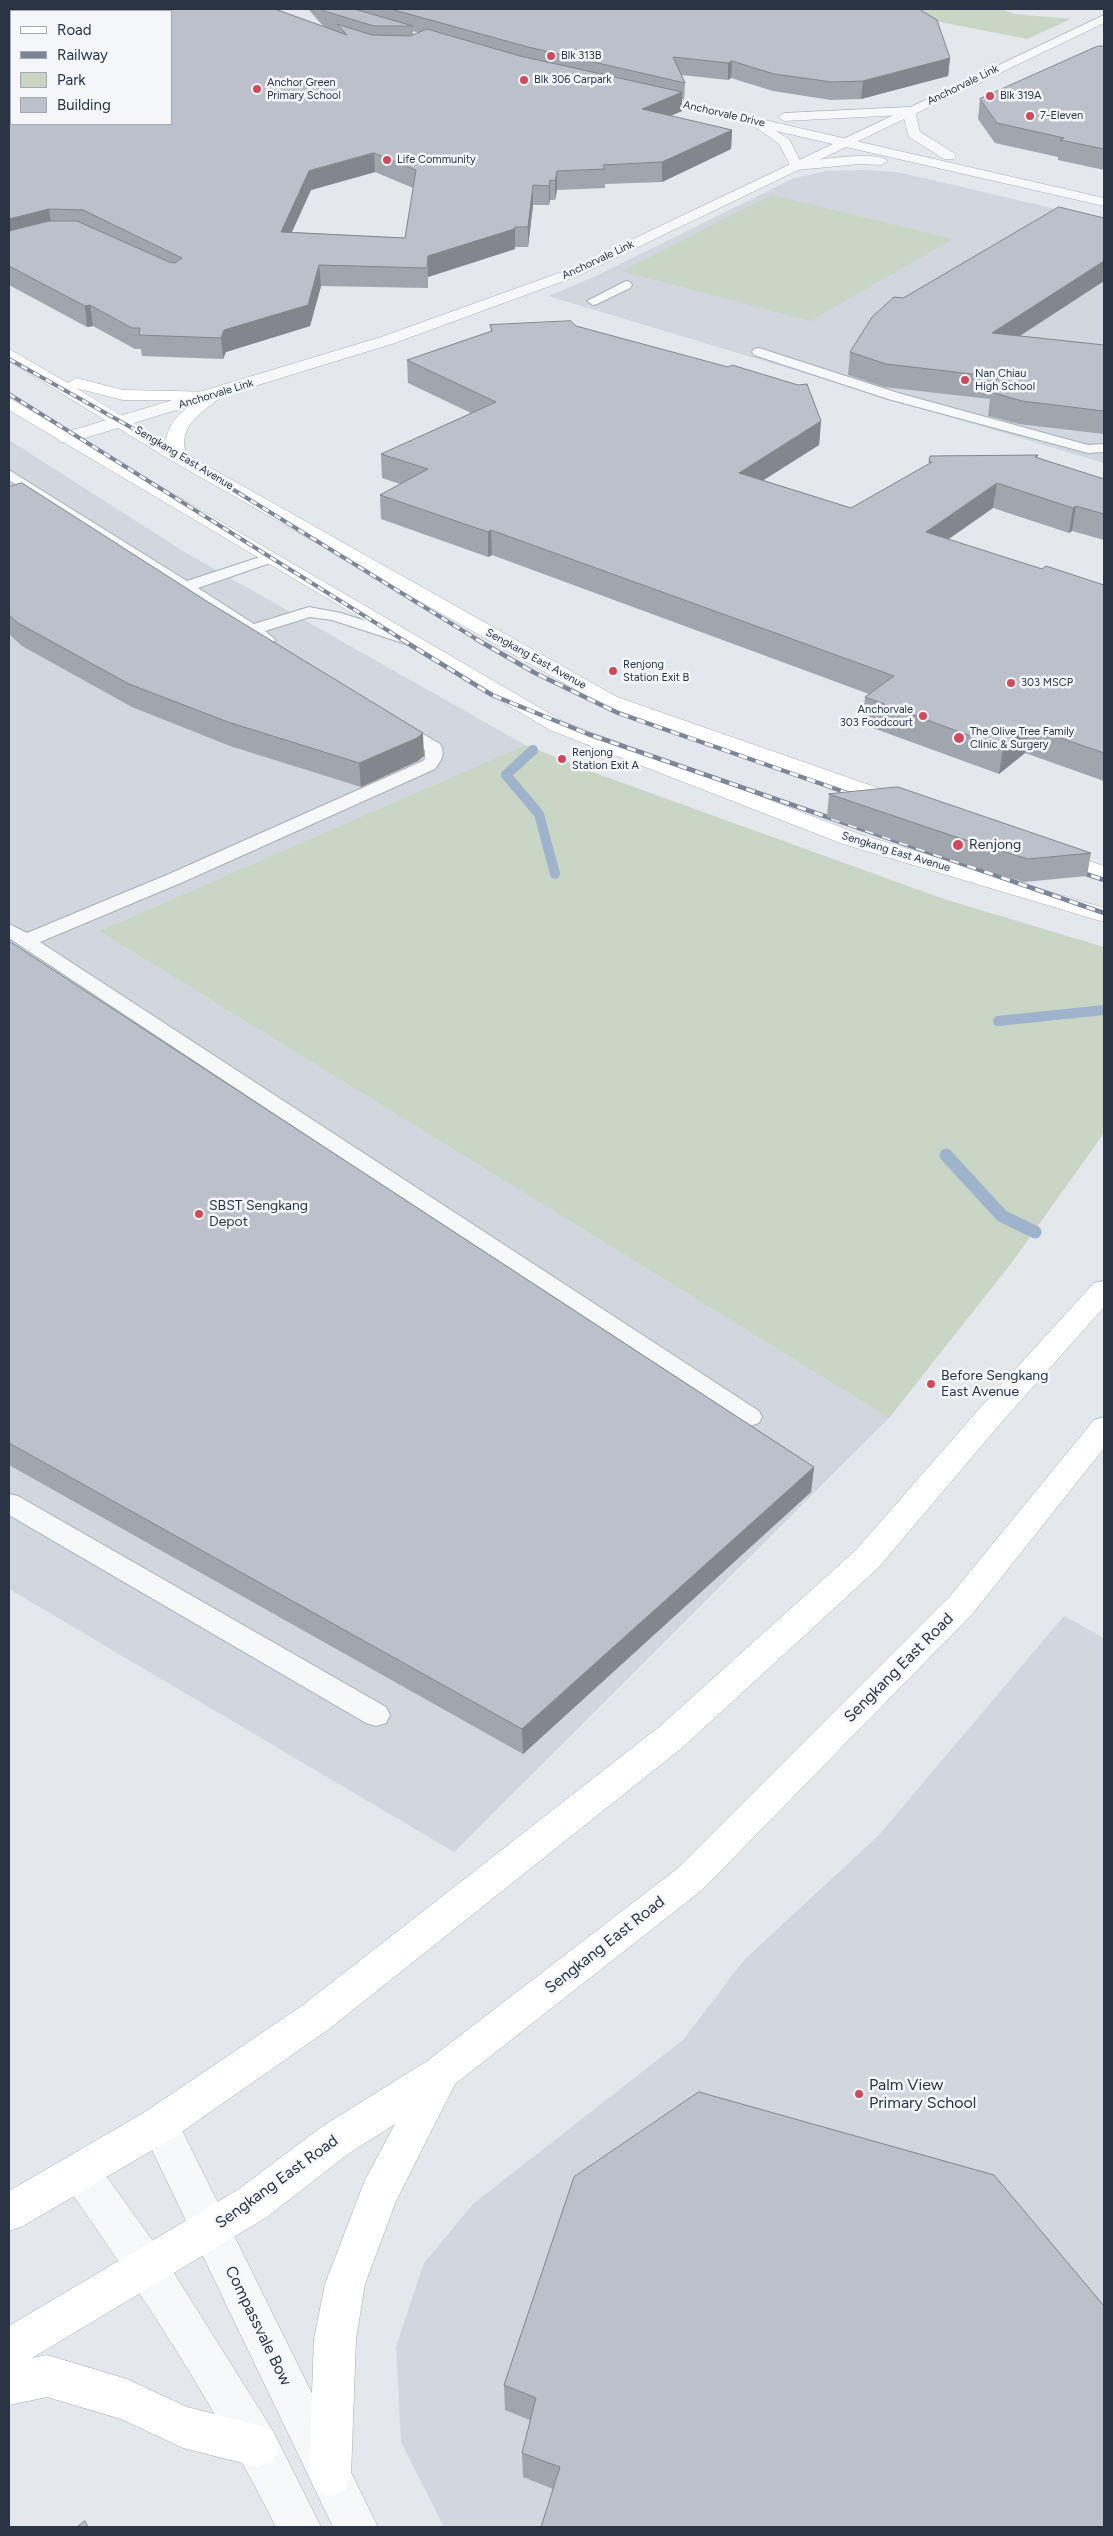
<!DOCTYPE html>
<html>
<head>
<meta charset="utf-8">
<style>
  body { margin:0 }
  #map { position:relative; width:1113px; height:2536px; overflow:hidden; background:#e4e7ec; font-family:Figtree,sans-serif }
  canvas { display:block }
  .frame { position:absolute; inset:0; border:10px solid #2b3445; pointer-events:none }
  .legend { position:absolute; left:10px; top:10px; width:162px; height:115px; box-sizing:border-box; background:#f4f6f9; border:1px solid #a4a8b1; margin:0; padding:6px 9px; list-style:none; font-size:15px; color:#2b3445 }
  .legend li { display:flex; align-items:center; gap:10px; height:25px }
  .legend b { width:25px; border:1px solid #a4a8b1 }
</style>
</head>
<body>
<div id="map">
<canvas width="1113" height="2536"></canvas>
<div class="frame"></div>
<ul class="legend">
<li><b style="height:6px;background:#fff"></b>Road</li>
<li><b style="height:6px;background:#7d8696"></b>Railway</li>
<li><b style="height:14px;background:#c9d6c5"></b>Park</li>
<li><b style="height:14px;background:#bbc0ca"></b>Building</li>
</ul>
</div>
<script>
const ctx = document.querySelector('canvas').getContext('2d');
ctx.lineJoin = 'round';
function paint(path, color) {
  ctx.fillStyle = color;
  ctx.fill(path, 'evenodd');
}
function strokePath(path, color, width, dash) {
  ctx.strokeStyle = color;
  ctx.lineWidth = width;
  ctx.lineCap = dash ? 'butt' : 'round';
  ctx.setLineDash(dash || []);
  ctx.stroke(path);
}
function label(font, color, halo, rows, align = 'center') {
  ctx.font = font + ' Figtree,sans-serif';
  ctx.lineWidth = 5;
  ctx.setLineDash([]);
  ctx.textBaseline = 'middle';
  ctx.strokeStyle = halo;
  ctx.fillStyle = color;
  for (const [text, x, y, turn = 0] of rows) {
    ctx.save();
    ctx.translate(x, y);
    ctx.rotate((+turn || 0) * Math.PI / 180);
    ctx.textAlign = isNaN(turn) ? turn : align;
    if (halo) ctx.strokeText(text, 0, 0);
    ctx.fillText(text, 0, 0);
    ctx.restore();
  }
}
const built = new Path2D(`
  M864 170 897 172 1104 220V463L548 296 594 277 792 179 826 171Z
  M9 440 186 553 525 745 99 931 889 1418 454 1852 9 1589Z
  M1064 1616 1104 1638V2527H444L401 2442 396 2347 424 2263 473 2204 683 2040 744 1960 878 1836Z`);
const green = new Path2D(`
  M921 9H1002L1014 14 1071 19 1027 39 905 15Z
  M772 195 953 239 810 321 622 271Z
  M525 745 598 774 944 899 1104 947V1133L1013 1261 889 1418 99 931Z`);
const streamFar1 = new Path2D(`
  M533 750 506 775 539 814 555 874
  M998 1021 1104 1010`);
const stream = new Path2D(`
  M946 1155 1002 1216 1035 1232`);
const service = new Path2D(`
  M626 281 630 282 632 285 630 288 597 304 593 305 587 301Z
  M759 348 898 393 1088 445 1104 444V452L1088 453 888 399 754 355 752 352 754 349Z
  M9 470 187 581 266 555H276L279 558 276 561 198 588 254 624 309 607 341 613 418 638 420 641 412 646 332 620 310 617 265 631 276 640 268 645 262 643 9 480Z
  M397 719 440 744C446 753 441 761 435 769L183 882 40 942 759 1411 762 1417 759 1423 750 1426 741 1423 9 938V924L27 933 169 874 423 761 425 758V750L389 724 391 720Z
  M9 1494 18 1496 386 1707 390 1715 386 1723 376 1726 366 1723 9 1515Z`);
const minor = new Path2D(`
  M1104 15V23L580 275 392 344 72 442H60L58 438 60 434 381 337 570 269Z
  M159 2107 173 2112 378 2527H333L140 2125 145 2112Z
  M80 2153 94 2159 160 2251 273 2431 321 2527H276C216 2407 143 2295 66 2185L61 2172 66 2159Z`);
const tertiary = new Path2D(`
  M647 93 1104 198V206L776 131 789 139 801 162C817 160 878 150 888 161L881 165 859 164 797 170 792 169 779 144 753 125 643 100 641 97 643 94Z
  M909 107 915 111 920 132 954 153 956 156 954 159H944L909 137 903 115 784 121 778 117 784 113Z`);
const secondary = new Path2D(`
  M9 349 68 383 76 378 123 390 219 392 221 395 219 398C199 415 178 426 186 454L617 697 907 798 910 803 907 808 899 809 891 808 603 705 172 461 9 361ZM76 388 123 400H197C182 411 167 423 166 443Z
  M9 398 564 722 859 834 1104 908V922L843 844 550 730 9 410Z
  M1053 849 1104 866V880L1045 861 1042 856 1045 851Z`);
const primary = new Path2D(`
  M1104 1281V1307L1000 1424 878 1568 683 1747 329 2029 173 2138 23 2226 9 2231V2191L145 2112 303 2005 659 1727 856 1550 980 1408 1094 1283Z
  M1104 1417V1448L973 1613 702 1890 455 2084 396 2201 365 2284 356 2339 351 2475 345 2490 330 2496 315 2490 309 2475 314 2339 325 2284 365 2180 395 2124 348 2154 267 2217 32 2358 47 2355 127 2379 187 2407 258 2425 273 2431 279 2446 273 2461 258 2467 183 2448 121 2419 47 2397 9 2405V2326L239 2189 320 2128 427 2061 678 1868 951 1595 1094 1420Z`);
const railFar1 = new Path2D(`
  M9 359 141 433 478 640
  M9 394 403 640`);
const rail = new Path2D(`
  M401 639 492 695 588 734 1104 913
  M476 639 535 673 618 713 859 797
  M1074 870 1104 880`);
const wall = new Path2D(`
  M57 9H275L324 27 308 9H919L950 58 948 76 861 99 831 100 773 91 731 78 728 80 682 75 685 83 684 100 682 99V111L670 116 732 130 731 149 662 182 605 184V188L557 190 555 200H550L549 205H533L528 247H515V249L428 277V288L321 286 310 326 226 352 223 359 142 356 141 349H135L93 326 87 327 9 285V42L171 11H60ZM413 31 419 33 413 35ZM375 172 413 188 405 238 291 232 311 190Z
  M1104 46V170L1058 160V157L995 143 978 119 980 99Z
  M1104 218V281L1020 336 1104 346V434L1019 424 988 416 990 399 884 387 848 375 850 352 903 298Z
  M490 325 576 326 821 421 819 445 763 480 851 508 929 464 930 456 1038 455 1037 458 1104 479V540L1072 531 1069 533 993 508 948 539 1042 569 1104 585V781L1025 753 999 774 862 724 865 697 869 694 492 555 488 557 381 519 380 495 400 484 382 478 381 454 471 413 408 383 407 360 491 331Z
  M9 487 424 756 418 761 361 787 230 746 132 707 22 646 9 634Z
  M829 794 1091 853 1087 876 1024 882 955 861 827 817Z
  M9 941 814 1467 811 1492 523 1754 9 1465Z
  M699 2092 553 2489 523 2477 522 2453 530 2420 505 2410 504 2385Z`);
const shadedWall = new Path2D(`
  M950 58 948 76 861 99 863 81Z
  M732 61 731 78 728 80V63Z
  M682 92V111L642 128V109Z
  M732 130 731 149 662 182V162Z
  M374 153 375 172 311 190 283 252 281 232 309 171Z
  M557 171V190L555 200V181Z
  M550 180V200L549 205V186Z
  M533 185V205L528 247V227Z
  M49 209 52 229 9 240V219Z
  M515 227V249L428 277V288V256Z
  M1104 261V281L990 355 992 333Z
  M319 265 321 286 310 326 226 352 223 359 221 338 224 330Z
  M90 305 93 326 87 327 85 306Z
  M821 421 819 445 737 497 739 473Z
  M997 483 993 508 923 557 926 532Z
  M1076 506 1072 531 1069 533 1073 508Z
  M491 530 492 555 488 557V532Z
  M1029 727 1025 753 999 774 1003 748Z
  M423 733 424 756 418 761 361 787 359 763Z
  M814 1467 811 1492 523 1754 522 1729Z`);
const building = new Path2D(`
  M75 9H275L347 35 337 24 372 35 410 36 427 29 520 56 682 92 642 109 732 130 662 162 603 165 605 169 557 171 555 181 550 180 549 186 533 185 528 227H515L514 229 428 256 427 268 319 265 308 305 224 330 221 338 139 335 140 328H132L90 305 85 306 9 266V231L49 221H77L169 262 175 263 182 258 83 210 49 209 9 219V42H11V124H171V11H78ZM374 153 416 170 405 238 281 232 309 171Z
  M322 9H354L413 26H374L324 11Z
  M391 9H919L937 20 950 58 863 81 832 82 774 74 732 61 728 63 673 57 685 83 528 47Z
  M1098 46H1104V149L1060 140 1064 138 997 123 980 99Z
  M1059 207 1104 218V261L992 333 1104 345V411L1022 401 991 392 998 377 886 364 850 352 872 317 894 297 903 298Z
  M571 321 576 326 728 367 732 365 798 385 807 384 821 421 739 473 851 508 932 462H929L930 456 1038 455 1035 457 1104 479V514L1076 506 1073 508 997 483 926 532 1042 569 1046 566 1104 585V753L1029 727 1003 748 865 697 894 676 491 530 488 532 380 495 428 469 381 454 496 402 407 360 492 331 490 325Z
  M22 483 208 602 423 733 417 738 359 763 228 722 129 684 18 623 9 615V487Z
  M898 787 1091 853 1028 859 959 838 829 794Z
  M9 941 814 1467 522 1729 9 1443Z
  M699 2092 994 2175 1104 2306V2527H541L560 2467 522 2453 536 2398 504 2385 574 2177Z
  M85 2521 88 2527H77Z`);
const markers = [
  [551,56,5,"#d1495b"],
  [524,80,5,"#d1495b"],
  [257,89,5,"#d1495b"],
  [990,96,5,"#d1495b"],
  [1030,116,5,"#d1495b"],
  [387,160,5,"#d1495b"],
  [965,380,5,"#d1495b"],
  [613,671,5,"#d1495b"],
  [1011,683,5,"#d1495b"],
  [923,716,5,"#d1495b"],
  [959,738,6,"#d1495b"],
  [562,759,5,"#d1495b"],
  [958,845,6,"#d1495b"],
  [199,1214,5,"#d1495b"],
  [931,1384,5,"#d1495b"],
  [859,2094,5,"#d1495b"]
];
const farPoinames = [
  ["Blk 313B",561,56],
  ["Blk 306 Carpark",534,80],
  ["Anchor Green",267,83],
  ["Primary School",267,96],
  ["Blk 319A",1000,96],
  ["7-Eleven",1040,116],
  ["Life Community",397,160],
  ["Nan Chiau",975,374],
  ["High School",975,387],
  ["Renjong",623,665],
  ["Station Exit B",623,678],
  ["303 MSCP",1021,683],
  ["Anchorvale",913,710,"right"],
  ["303 Foodcourt",913,723,"right"],
  ["The Olive Tree Family",970,732],
  ["Clinic & Surgery",970,745],
  ["Renjong",572,753],
  ["Station Exit A",572,766]
];
const farStreetnames = [
  ["Anchorvale Link",963,85,-26],
  ["Anchorvale Drive",724,114,13],
  ["Anchorvale Link",598,260,-25],
  ["Anchorvale Link",216,394,-17],
  ["Sengkang East Avenue",184,458,31],
  ["Sengkang East Avenue",536,659,29],
  ["Sengkang East Avenue",896,852,17]
];
const poiNames = [
  ["Renjong",969,845],
  ["SBST Sengkang",209,1206],
  ["Depot",209,1222],
  ["Before Sengkang",941,1376],
  ["East Avenue",941,1392]
];
const nearStreetnames = [
  ["Sengkang East Road",899,1668,-45],
  ["Sengkang East Road",605,1945,-38],
  ["Sengkang East Road",277,2182,-36],
  ["Compassvale Bow",258,2326,64]
];
const nearPoinames = [
  ["Palm View",869,2085],
  ["Primary School",869,2103]
];
paint(built, '#d2d6de');
paint(green, '#c9d6c5');
strokePath(streamFar1, '#9fb4cc', 10);
strokePath(stream, '#9fb4cc', 13);
strokePath(service, '#a9aeb7', 2);
strokePath(minor, '#a9aeb7', 1);
strokePath(tertiary, '#a9aeb7', 1);
strokePath(secondary, '#a9aeb7', 1);
strokePath(primary, '#a3abb8', 1);
paint(service, '#f7f8fa');
paint(minor, '#f7f8fa');
paint(tertiary, '#f7f8fa');
paint(secondary, '#fff');
paint(primary, '#fff');
strokePath(railFar1, '#7d8696', 4);
strokePath(rail, '#7d8696', 4.5);
strokePath(railFar1, '#f4f6f9', 2.5, [7]);
strokePath(rail, '#f4f6f9', 3, [9]);
paint(wall, '#a1a5ae');
paint(shadedWall, '#83868d');
paint(building, '#bbc0ca');
strokePath(building, '#83868d', 1);
for (const [x, y, r, color] of markers) {
  const dot = new Path2D();
  dot.arc(x, y, r, 0, 2 * Math.PI);
  ctx.fillStyle = color;
  ctx.fill(dot);
  strokePath(dot, '#f4f6f9', 2);
}
label('11px', '#2b3445', '#f4f6f9', farPoinames, 'left');
label('11px', '#2b3445', '#f4f6f9', farStreetnames);
label('14px', '#2b3445', '#f4f6f9', poiNames, 'left');
label('16px', '#2b3445', '#f4f6f9', nearStreetnames);
label('16px', '#2b3445', '#f4f6f9', nearPoinames, 'left');
</script>
</body>
</html>
